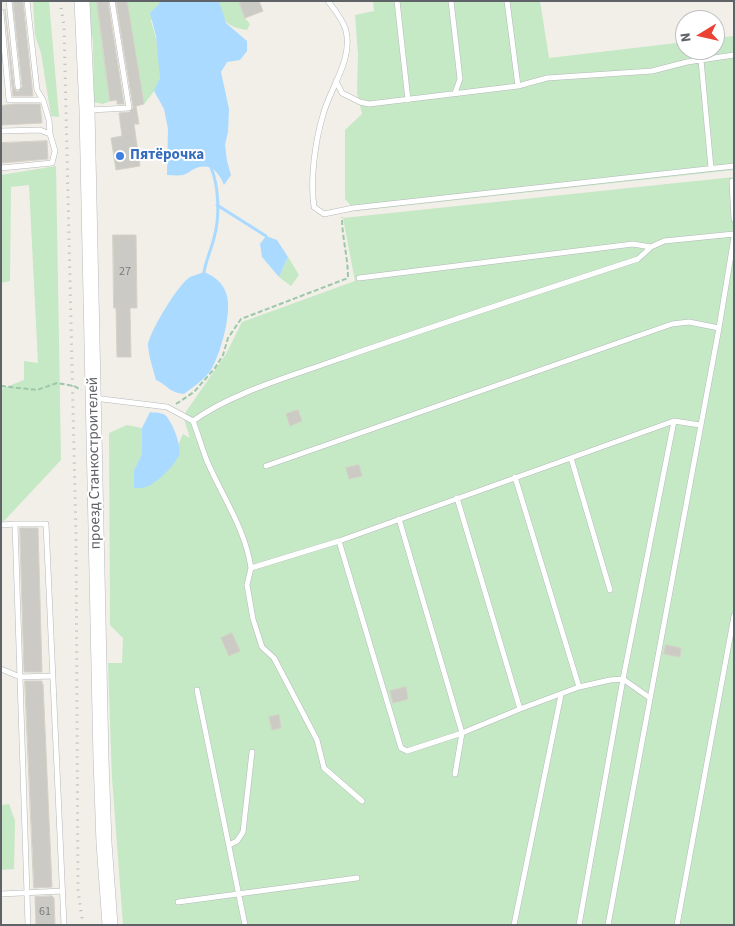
<!DOCTYPE html>
<html>
<head>
<meta charset="utf-8">
<style>
  body { margin:0 }
  #map { position:relative; width:735px; height:926px; overflow:hidden; background:#f1efe8; font-family:"Source Sans 3",sans-serif }
  canvas { display:block }
  .frame { position:absolute; inset:0; border:2px solid #5f6368; pointer-events:none }
  .north { position:absolute; left:675px; top:10px; width:50px; height:50px; box-sizing:border-box; background:#fff; border:1px solid #bfc1c3; border-radius:50%; rotate:261deg; font-size:14px; font-weight:700; line-height:20px; text-align:center; color:#5f6368 }
  .north::after { content:''; display:block; margin:auto; width:18px; height:22px; background:#ea4335; clip-path:polygon(50% 0,100% 100%,50% 72%,0 100%) }
</style>
</head>
<body>
<div id="map">
<canvas width="735" height="926"></canvas>
<div class="frame"></div>
<div class="north">N</div>
</div>
<script>
const ctx = document.querySelector('canvas').getContext('2d');
ctx.lineJoin = 'round';
function paint(path, color) {
  ctx.fillStyle = color;
  ctx.fill(path, 'evenodd');
}
function strokePath(path, color, width, dash) {
  ctx.strokeStyle = color;
  ctx.lineWidth = width;
  ctx.lineCap = dash ? 'butt' : 'round';
  ctx.setLineDash(dash || []);
  ctx.stroke(path);
}
function label(font, color, halo, rows, align = 'center') {
  ctx.font = font + ' "Source Sans 3",sans-serif';
  ctx.lineWidth = 4;
  ctx.setLineDash([]);
  ctx.textBaseline = 'middle';
  ctx.strokeStyle = halo;
  ctx.fillStyle = color;
  for (const [text, x, y, turn = 0] of rows) {
    ctx.save();
    ctx.translate(x, y);
    ctx.rotate((+turn || 0) * Math.PI / 180);
    ctx.textAlign = isNaN(turn) ? turn : align;
    if (halo) ctx.strokeText(text, 0, 0);
    ctx.fillText(text, 0, 0);
    ctx.restore();
  }
}
const green = new Path2D(`
  M33 1H49L59 117 51 116 41 53 35 35Z
  M90 1H97L110 101 103 104 94 102 93 41 89 20Z
  M133 1H159V4L151 21C156 36 161 61 160 77 159 86 150 97 144 104L127 2Z
  M219 1H239L245 18 250 24 247 30C228 27 221 22 219 1Z
  M373 1H540L549 58 685 42V50H715V38L734 36V170L356 211 345 199V130L362 114 357 93 358 54 355 15 374 11Z
  M56 166 61 460 3 522 1 520V389L24 380V361L38 363 29 185 11 187 10 281 1 283V175Z
  M734 177V925H123L112 778 108 663H122L123 638 110 625 109 433 127 425 142 428V454L134 470 179 454V443L183 434 190 438 183 416 226 354 242 322 355 281 343 218Z
  M288 257 299 275 291 286 279 277Z
  M9 804 15 821 14 869 1 870V805Z`);
const water = new Path2D(`
  M159 1H219L226 23 247 41V51L240 60 227 62 221 72 229 109 228 132 225 145 227 161 231 175 224 185C218 171 210 162 194 169 190 171 187 174 183 175 178 176 172 175 167 175L168 129 164 109 154 91 160 78 156 36 150 13 159 4Z
  M266 236 277 240 288 257 279 277 262 257 260 244Z
  M204 272C214 276 223 283 226 293 233 310 221 352 212 368 207 378 193 387 184 394 168 392 169 386 156 380 153 369 149 357 148 346 148 334 179 283 190 277 194 275 200 274 204 272Z
  M150 412C154 413 161 412 165 415 172 421 182 446 179 455 175 465 156 484 146 487 142 488 138 488 134 488V470L142 454V428Z`);
const stream = new Path2D(`
  M217 205 266 236
  M204 272C206 260 211 250 214 238 220 217 219 187 211 167`);
const building = new Path2D(`
  M13 1H23L33 96H13L5 9 14 87 16 91H19L22 87Z
  M97 1H108L124 104H117V100L110 101Z
  M116 1H127L144 104 136 106 139 124H134L140 166 116 170 111 138 122 136 119 113 130 112 133 108Z
  M239 1H259L263 11 245 18Z
  M14 104H40L42 123 1 125V106Z
  M47 141 48 159 1 163V143Z
  M113 235H136L137 308H130L131 357H117L116 308H114Z
  M298 410 302 421 290 426 286 414Z
  M359 465 362 476 349 479 346 468Z
  M20 528H38L42 672H24V671Z
  M232 633 240 651 229 656 221 638Z
  M666 645 681 648 680 657 664 654Z
  M25 681H42V684H43L52 887 34 888Z
  M406 687 408 699 393 703 390 691Z
  M279 715 281 728 272 730 269 717Z
  M52 896 54 898 55 925H36L35 897Z`);
const path = new Path2D(`
  M1 386 37 390 57 383 74 386 81 390
  M176 404 194 392 215 368 223 355 228 338 241 319 348 278C348 257 342 238 342 217`);
const service = new Path2D(`
  M9 1 18 87
  M328 1C334 9 344 21 346 31 353 60 330 88 323 115 315 142 310 179 314 207L324 214 353 208 734 166
  M397 1 408 100
  M451 1 460 79 455 93
  M507 1 518 86
  M1 12 9 100H43L37 90 27 1
  M701 60 711 168
  M336 81 342 93 360 102 369 104 518 86 547 78 652 71 687 62 734 55
  M90 110 129 108 112 1
  M1 131 40 130 50 134 49 120 43 100
  M1 168 52 163 55 151 50 134
  M732 181 734 219
  M359 278 633 244 651 247
  M94 398 167 407 193 421C198 434 202 448 207 461 223 498 245 528 251 568
  M193 421C231 393 292 376 336 360 436 325 537 292 638 259L651 247 664 241 734 234
  M571 458 610 590
  M266 466 672 324 689 322 719 328
  M515 477 579 687
  M457 498 520 709
  M399 519 462 733 455 774
  M15 524H46L64 925
  M1 525 15 524 28 925
  M339 541 401 748 407 751 462 733 520 709 579 687 610 680 623 679 650 698
  M1 669 20 677 53 676
  M197 690 245 925
  M362 801 324 768 317 740 274 658 262 647 253 619 247 585 251 568 339 541 674 421 700 425
  M229 845 237 841 243 832 252 752
  M1 894 62 891
  M178 902 357 878
  M514 925 561 695
  M579 925 623 679 674 421
  M608 925 719 328 734 237
  M677 925 734 616`);
const secondary = new Path2D(`
  M82 1 87 110 101 759 104 843 110 925`);
const rail = new Path2D(`
  M60 1 64 26 76 536 78 891 83 925`);
const markers = [
  [120,156,5,"#3f7fe0"]
];
const numberNames = [
  ["27",125,272],
  ["61",45,912]
];
const shopNames = [
  ["Пятёрочка",130,156]
];
const streetNames = [
  ["проезд Станкостроителей",95,463,-91]
];
paint(green, '#c5e8c5');
paint(water, '#aadaff');
strokePath(stream, '#aadaff', 3);
paint(building, '#cccac5');
strokePath(building, '#d6d1c6', 1);
strokePath(service, '#b5b8bc', 6);
strokePath(secondary, '#b6babf', 16);
strokePath(path, '#9cc7a9', 2, [5, 2.5]);
strokePath(service, '#fff', 5);
strokePath(secondary, '#fff', 15);
strokePath(rail, '#b6b7b8', 3, [1, 6]);
for (const [x, y, r, color] of markers) {
  const dot = new Path2D();
  dot.arc(x, y, r, 0, 2 * Math.PI);
  ctx.fillStyle = color;
  ctx.fill(dot);
  strokePath(dot, '#fff', 2);
}
label('12px', '#7a7d7f', null, numberNames);
label('bold 15px', '#366cbe', '#fff', shopNames, 'left');
label('15px', '#5f6368', '#fff', streetNames);
</script>
</body>
</html>
